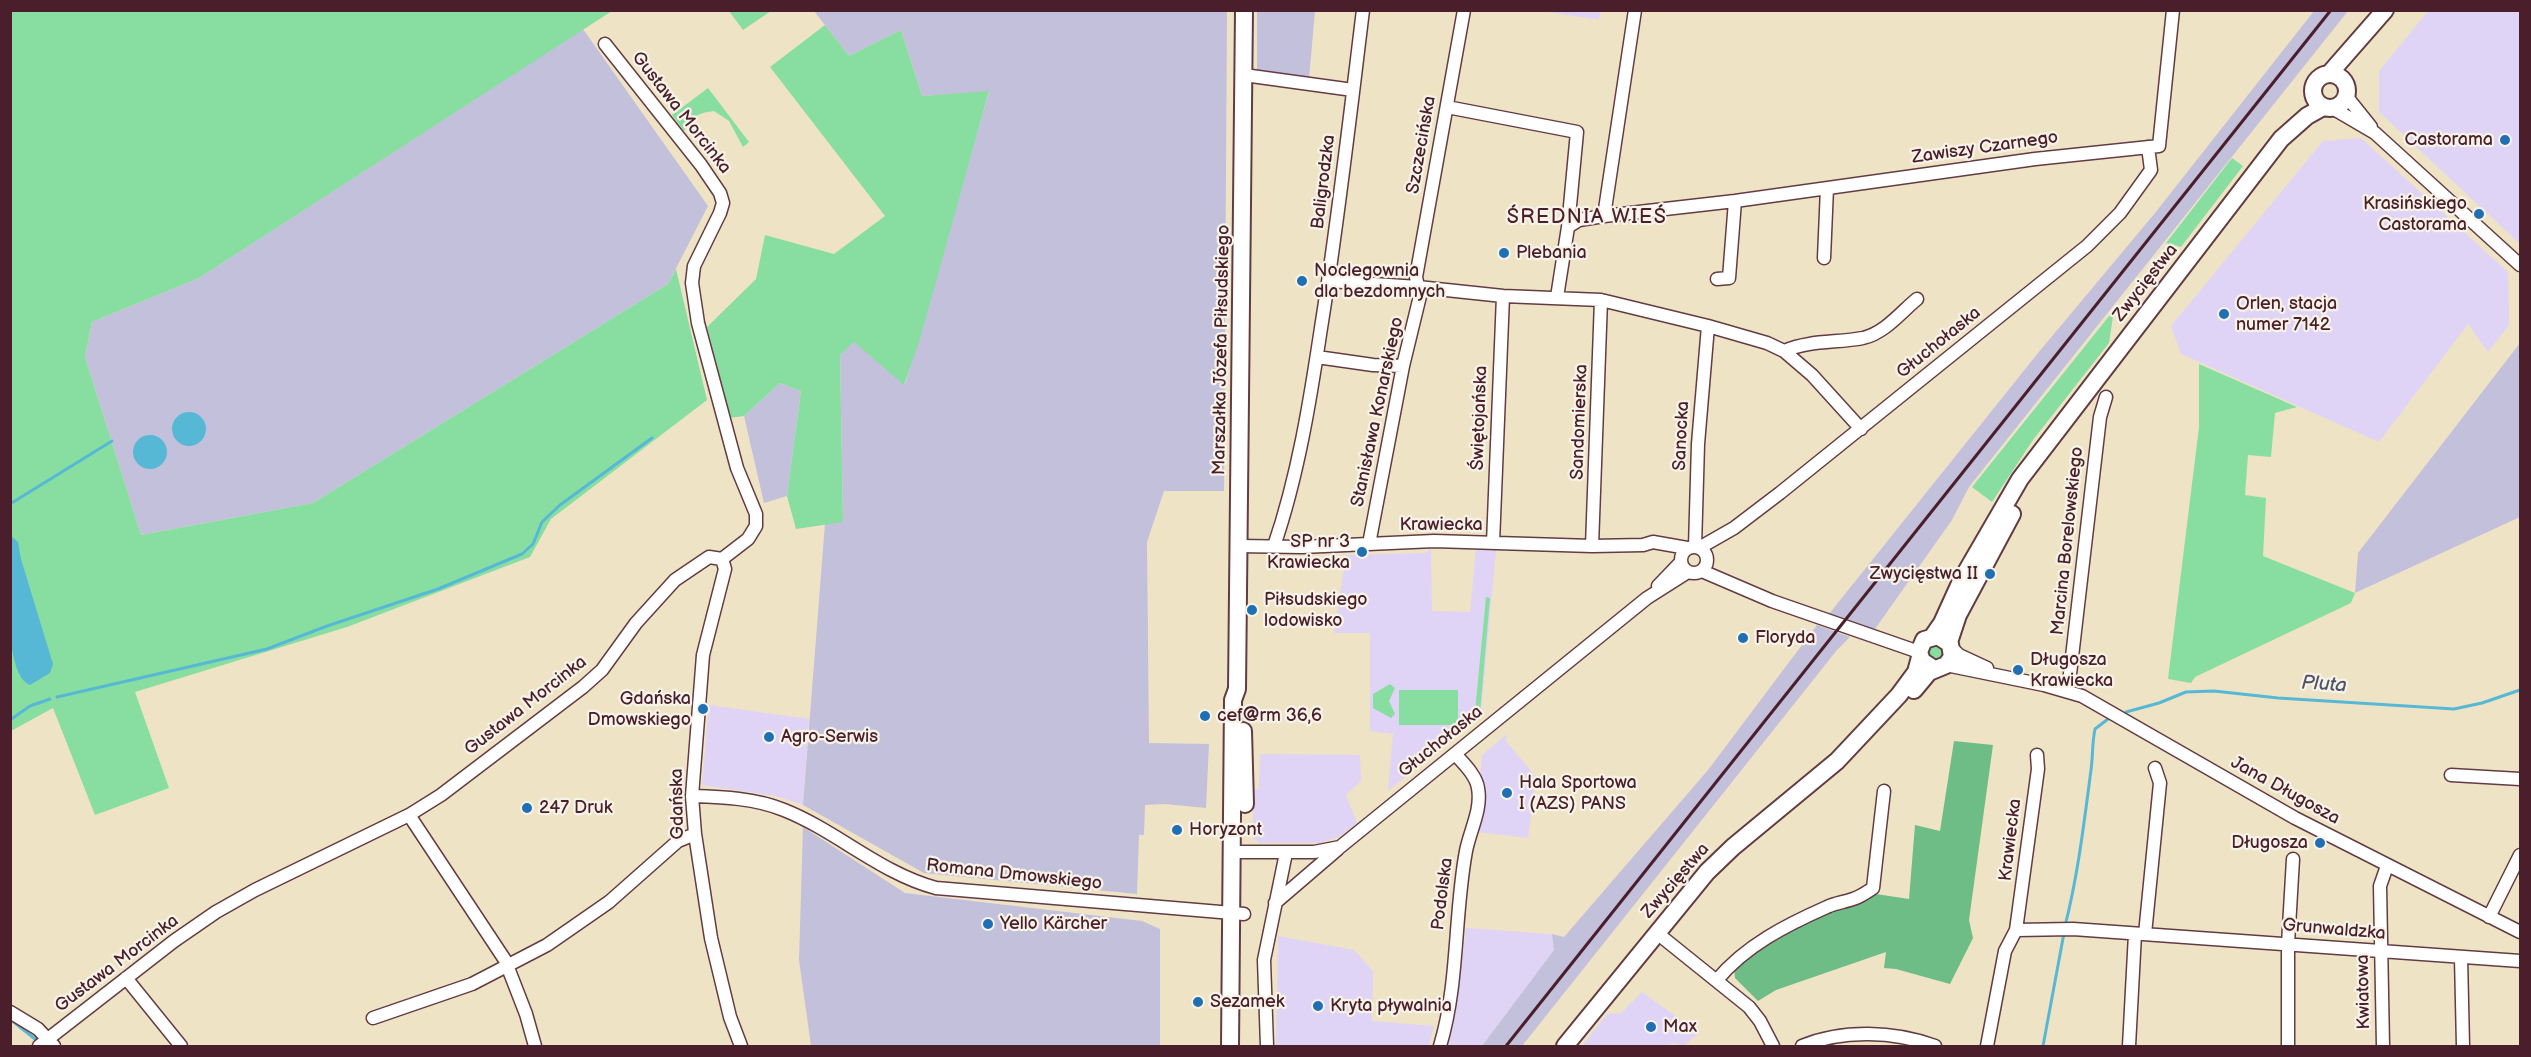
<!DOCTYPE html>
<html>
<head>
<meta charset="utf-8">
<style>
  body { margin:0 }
  #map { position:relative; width:2531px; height:1057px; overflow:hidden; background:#efe3c6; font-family:"Balsamiq Sans",sans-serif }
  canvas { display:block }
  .frame { position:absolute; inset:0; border:12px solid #4a1f2b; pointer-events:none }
</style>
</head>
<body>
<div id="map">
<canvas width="2531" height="1057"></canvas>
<div class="frame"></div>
</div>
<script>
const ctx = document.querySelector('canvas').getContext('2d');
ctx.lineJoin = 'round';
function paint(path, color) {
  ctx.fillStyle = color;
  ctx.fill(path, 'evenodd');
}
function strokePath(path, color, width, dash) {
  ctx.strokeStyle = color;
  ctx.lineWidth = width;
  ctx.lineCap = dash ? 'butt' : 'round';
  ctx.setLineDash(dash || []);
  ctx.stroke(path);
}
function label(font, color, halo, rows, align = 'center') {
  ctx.font = font + ' "Balsamiq Sans",sans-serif';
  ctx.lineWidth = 4.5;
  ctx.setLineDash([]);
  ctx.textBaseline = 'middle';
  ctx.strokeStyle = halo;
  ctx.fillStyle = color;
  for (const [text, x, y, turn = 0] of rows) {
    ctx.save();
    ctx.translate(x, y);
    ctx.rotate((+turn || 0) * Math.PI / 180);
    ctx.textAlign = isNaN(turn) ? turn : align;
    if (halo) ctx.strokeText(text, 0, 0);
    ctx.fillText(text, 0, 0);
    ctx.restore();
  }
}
const built = new Path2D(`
  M2429 10 2520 11V244L2379 112V71Z
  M1549 11V10L1600 11 1599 20 1549 12Z
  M2361 138 2508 272 2509 325 2488 352 2468 324 2379 442 2181 354 2171 326 2323 141Z
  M1431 548 1432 611 1470 612 1476 549 1496 550 1481 714 1388 791 1393 734 1370 731V633H1334L1346 555 1425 553Z
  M709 705 809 719 803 805 776 796 702 785Z
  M1507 734 1506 741 1536 777 1528 838 1478 832 1481 821 1483 799 1480 779 1482 755Z
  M1260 754 1360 755 1361 781 1346 795 1357 823 1339 837 1320 843H1259L1252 836 1254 791 1259 788Z
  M1466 928 1552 934 1554 950 1482 1046H1448L1456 1009Z
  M1278 936 1354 950 1373 971 1372 1021 1434 1026 1429 1046H1276Z
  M1642 992 1699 1033 1685 1045 1673 1043 1665 1046H1582L1607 1014 1621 1013Z`);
const industrial = new Path2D(`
  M814 11H1227L1224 491H1164L1147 542 1149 743 1209 744 1206 808 1165 804 1145 805 1144 835H1139L1137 894 924 873 803 805 825 523 843 521 840 355 854 341 905 384 989 92 922 96 901 30 849 56Z
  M1257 11H1315L1308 90 1257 84Z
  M2314 11H2348L1969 487 1952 520 1875 629 1829 614 2038 353 2155 213Z
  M583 29 708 206 668 284 313 503 141 535 85 357 92 322 199 278Z
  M2520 343V517L2355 593 2358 553Z
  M780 383 801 391 787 496 764 503 744 416Z
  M1817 625 1850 637 1837 650 1522 1046H1482L1554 950 1552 934 1564 937 1708 770Z
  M803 827 905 893 1142 921 1160 929V1046H811L799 960Z`);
const green = new Path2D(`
  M11 11H612L199 278 92 322 85 357 141 535 313 503 668 284 676 269 707 400 551 519 530 557 347 627 135 692 169 788 95 815 53 708 11 731Z
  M729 11H771L743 30Z
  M825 25 849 56 901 30 922 96 989 91 920 339 904 385 854 342 840 355 843 522 796 529 787 496 801 391 780 383 744 416 729 418 707 327 756 279 765 235 834 254 885 216 770 67Z
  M708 88 749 142 743 147 729 121 714 111C699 113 691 116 684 131L672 115Z
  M2232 158 2243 166 2181 247 2166 243Z
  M2114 310 2109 343 2033 440 1992 502 1972 487Z
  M2199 364 2297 407 2275 413 2271 457 2248 455 2245 495 2266 498 2263 556 2355 593 2351 603 2195 677 2191 683 2168 679 2199 427Z
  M1486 597 1490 598 1480 713 1475 712Z
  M1941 643 1946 655 1938 663 1927 657 1928 646Z
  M1390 684 1395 688 1389 701 1395 714 1391 718 1373 708V694Z
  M1399 690H1458V725H1399Z`);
const forest = new Path2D(`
  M1954 741 1993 745 1969 920 1973 938 1950 984 1896 969 1884 968 1886 952 1776 990 1758 1001 1735 978 1734 967 1753 950 1805 921 1836 908 1876 894 1909 899 1915 825 1940 831Z`);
const water = new Path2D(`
  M172 429a17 17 0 1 1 34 0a17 17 0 1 1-34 0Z
  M133 452a17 17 0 1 1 34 0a17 17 0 1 1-34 0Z
  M11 536 18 542 21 559 53 664 50 673 30 685C1 674 10 563 11 536Z`);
const stream = new Path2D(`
  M10 504 112 441
  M57 697 267 649 327 626 438 589 522 554 533 544 542 522 560 505 652 438
  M2126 712 2159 703 2186 692 2214 691 2278 698 2454 709 2482 703 2520 690
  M10 720 30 706 50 699
  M2065 926C2078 875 2084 823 2091 770 2093 756 2092 743 2095 729L2108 719
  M10 1019 40 1043
  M2043 1046 2064 933`);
const minor = new Path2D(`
  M605 44 701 165 720 193 723 203 720 213 694 266 692 283 698 323 737 468 756 514V526L748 539 722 559
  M1244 75 1353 90
  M2347 97 2371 127
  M1447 107 1577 132 1568 227 1557 297
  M2334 109 2375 133 2520 265
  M1604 216 1635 10
  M1568 227 1579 220 1604 216 1735 201 2035 159 2159 146 2173 10
  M1824 258 1827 188
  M1717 279 1729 278 1735 201
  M1329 281 1418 287 1503 296 1601 300 1708 326 1767 343 1784 351 1812 375 1861 429
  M1784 351C1809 340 1837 343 1863 338 1885 333 1901 312 1917 299
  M1317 357 1373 365 1403 366
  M1493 543 1503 296
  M1369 544 1403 366 1420 296 1416 277 1464 10
  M1239 546 1302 547 1434 541 1592 546 1643 545 1653 542 1687 548
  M1274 546C1298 476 1310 401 1321 328 1338 222 1350 116 1363 10
  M1592 546 1601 300
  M1681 560a13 13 0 1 1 26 0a13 13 0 1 1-26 0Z
  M1695 547 1698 444 1708 326
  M1699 548 1734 528 1780 493 2087 246 2120 213 2151 170 2148 147
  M722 559 725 569 703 655 692 796 695 834 711 938 730 1017 741 1046
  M1702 571 1772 601 1919 652
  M1658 586 1681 562
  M1951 647 1959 655 1987 668
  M1946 665 2044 685 2082 696 2295 818 2520 932
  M2068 691 2100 417 2106 397
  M2451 775 2520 779
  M692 796C722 797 755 798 784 810 837 831 880 873 936 888L1244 914
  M409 815 505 960 526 1014 535 1046
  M1233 852H1314L1340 847 1647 598 1688 572
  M1275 903 1338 849
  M2489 917 2520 855
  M2016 930 2073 929 2520 961
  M1657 933 1749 1007 1760 1021 1773 1046
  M2145 934 2160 783 2155 768
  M2461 957 2463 1046
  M126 978 181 1046
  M1717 980C1745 946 1786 925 1827 907 1835 903 1845 902 1853 899 1860 897 1867 892 1873 888L1884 791
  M10 1012 38 1029 54 1046
  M373 1018 472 984 547 945 609 902 678 841 695 834
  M39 1046 174 941 216 912 255 890 409 815 441 795 583 687 602 670 636 623 675 580 709 557 722 559
  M1267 1046 1264 960 1286 853
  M1440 1046C1459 983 1454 915 1466 851 1470 830 1482 810 1478 788 1476 775 1463 763 1455 754
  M1802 1046C1843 1029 1894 1031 1935 1046
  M1987 1046 2005 951 2016 930 2038 769 2037 755
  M2129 1046 2135 934
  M2288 1046V944L2293 859
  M2383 1046 2380 886 2387 866`);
const major = new Path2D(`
  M2313 91a17 17 0 1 1 34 0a17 17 0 1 1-34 0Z
  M2329 74 2385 10
  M1933 636 1942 623 1962 579 2020 479 2281 139 2307 116 2323 107
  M1950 639 1958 615 2012 514
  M1914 690 1929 672 1946 665 1952 657 1950 644 1938 636 1924 640 1919 652 1922 661 1934 669
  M1243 731 1245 804
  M1230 1046 1233 700 1237 689 1244 10
  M1565 1046 1707 872 1733 847 1837 761 1899 695 1916 672 1920 657`);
const rail = new Path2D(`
  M1506 1046 2331 10`);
const markers = [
  [2505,140,6,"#1f6fb2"],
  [2479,214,6,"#1f6fb2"],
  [1504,253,6,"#1f6fb2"],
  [1302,281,6,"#1f6fb2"],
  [2224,314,6,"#1f6fb2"],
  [1362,552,6,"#1f6fb2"],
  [1990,574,6,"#1f6fb2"],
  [1252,610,6,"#1f6fb2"],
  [1743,638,6,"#1f6fb2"],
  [2018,670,6,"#1f6fb2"],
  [703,709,6,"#1f6fb2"],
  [1205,716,6,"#1f6fb2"],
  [769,737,6,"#1f6fb2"],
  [1507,793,6,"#1f6fb2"],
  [527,808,6,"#1f6fb2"],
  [1177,830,6,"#1f6fb2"],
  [2320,843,6,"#1f6fb2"],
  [988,924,6,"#1f6fb2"],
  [1198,1002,6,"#1f6fb2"],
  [1318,1006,6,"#1f6fb2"],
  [1651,1027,6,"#1f6fb2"]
];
const streetNames = [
  ["Gustawa Morcinka",681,113,52],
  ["Szczecińska",1422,145,-80],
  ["Zawiszy Czarnego",1985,148,-8],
  ["Baligrodzka",1324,182,-83],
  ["Zwycięstwa",2146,283,-52],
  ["Głuchołaska",1939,343,-39],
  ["Marszałka Józefa Piłsudskiego",1222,350,-89],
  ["Stanisława Konarskiego",1378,412,-78],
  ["Świętojańska",1480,418,-88],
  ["Sandomierska",1580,422,-88],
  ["Sanocka",1682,436,-87],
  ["Krawiecka",1441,525],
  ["Marcina Borelowskiego",2068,541,-84],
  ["Gustawa Morcinka",526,706,-38],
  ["Głuchołaska",1441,742,-39],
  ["Jana Długosza",2285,791,29],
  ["Gdańska",678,804,-91],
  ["Krawiecka",2011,840,-83],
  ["Romana Dmowskiego",1014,875,6],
  ["Zwycięstwa",1676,881,-49],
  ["Podolska",1443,894,-83],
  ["Grunwaldzka",2334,930,5],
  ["Gustawa Morcinka",117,964,-37],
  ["Kwiatowa",2364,992,-91]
];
const poiNames = [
  ["Castorama",2493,140,"right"],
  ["Krasińskiego",2467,204,"right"],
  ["Castorama",2467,225,"right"],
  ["Plebania",1516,253],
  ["Noclegownia",1314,271],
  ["dla bezdomnych",1314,292],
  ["Orlen, stacja",2236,304],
  ["numer 7142",2236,325],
  ["SP nr 3",1350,542,"right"],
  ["Krawiecka",1350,563,"right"],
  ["Zwycięstwa II",1978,574,"right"],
  ["Piłsudskiego",1264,600],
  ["lodowisko",1264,621],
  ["Floryda",1755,638],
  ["Długosza",2030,660],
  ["Krawiecka",2030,681],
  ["Gdańska",691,699,"right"],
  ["Dmowskiego",691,720,"right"],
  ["cef@rm 36,6",1217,716],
  ["Agro-Serwis",781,737],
  ["Hala Sportowa",1519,783],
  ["I (AZS) PANS",1519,804],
  ["247 Druk",539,808],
  ["Horyzont",1189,830],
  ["Długosza",2308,843,"right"],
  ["Yello Kärcher",1000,924],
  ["Sezamek",1210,1002],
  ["Kryta pływalnia",1330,1006],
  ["Max",1663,1027]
];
const neighbourhoodNames = [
  ["ŚREDNIA WIEŚ",1587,218]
];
const waterNames = [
  ["Pluta",2324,685,4]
];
paint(built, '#dfd4f5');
paint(industrial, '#c3c0db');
paint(green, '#88dea1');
paint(forest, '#6ebd87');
paint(water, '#57b8d6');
strokePath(stream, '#57b8d6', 3);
strokePath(minor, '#633c42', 15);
strokePath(major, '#633c42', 20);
strokePath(minor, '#fff', 12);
strokePath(major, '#fff', 16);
strokePath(rail, '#4a1f2b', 3);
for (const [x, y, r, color] of markers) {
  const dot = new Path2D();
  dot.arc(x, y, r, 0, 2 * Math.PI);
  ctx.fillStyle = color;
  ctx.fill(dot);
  strokePath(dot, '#f7f3e8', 2);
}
label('18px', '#4a1f2b', '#f7f3e8', streetNames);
label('18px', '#4a1f2b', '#f7f3e8', poiNames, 'left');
ctx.letterSpacing = '1.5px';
label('20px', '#4a1f2b', '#f7f3e8', neighbourhoodNames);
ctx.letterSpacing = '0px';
label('italic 20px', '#4f5567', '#f7f3e8', waterNames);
</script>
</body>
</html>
